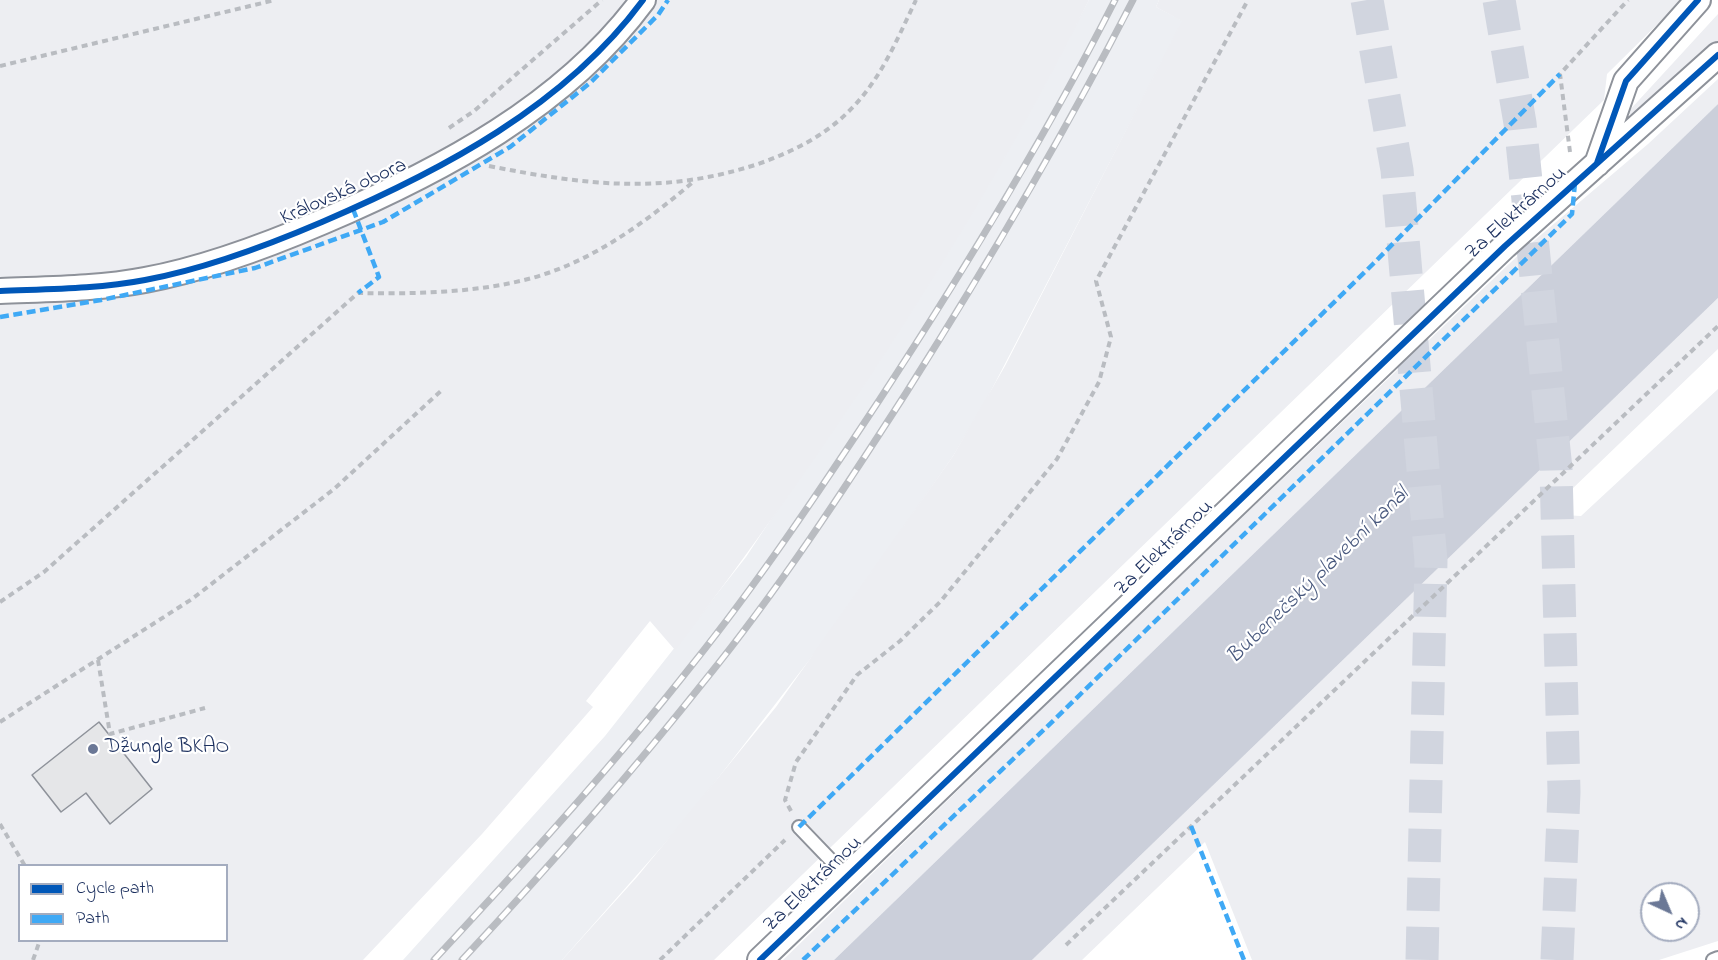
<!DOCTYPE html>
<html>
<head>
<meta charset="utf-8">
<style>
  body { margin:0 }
  #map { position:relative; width:1718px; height:960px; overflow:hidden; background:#fff; font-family:"Indie Flower",sans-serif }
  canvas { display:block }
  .legend { position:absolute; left:18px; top:864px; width:210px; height:78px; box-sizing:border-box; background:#fff; border:2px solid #a4acbf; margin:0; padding:8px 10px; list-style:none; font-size:18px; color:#1b2f5e }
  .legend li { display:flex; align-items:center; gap:12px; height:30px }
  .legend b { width:30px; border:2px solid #a4acbf }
  .north { position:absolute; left:1640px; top:882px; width:60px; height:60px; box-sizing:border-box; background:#fff; border:2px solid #a4acbf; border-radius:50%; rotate:136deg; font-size:16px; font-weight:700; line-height:24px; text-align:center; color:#1b2f5e }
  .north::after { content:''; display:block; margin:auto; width:21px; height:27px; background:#6b7896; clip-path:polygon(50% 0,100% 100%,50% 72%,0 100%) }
</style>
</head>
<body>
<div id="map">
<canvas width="1718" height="960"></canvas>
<ul class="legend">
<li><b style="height:8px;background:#0057b8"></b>Cycle path</li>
<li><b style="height:8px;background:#3fa9f5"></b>Path</li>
</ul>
<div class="north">N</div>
</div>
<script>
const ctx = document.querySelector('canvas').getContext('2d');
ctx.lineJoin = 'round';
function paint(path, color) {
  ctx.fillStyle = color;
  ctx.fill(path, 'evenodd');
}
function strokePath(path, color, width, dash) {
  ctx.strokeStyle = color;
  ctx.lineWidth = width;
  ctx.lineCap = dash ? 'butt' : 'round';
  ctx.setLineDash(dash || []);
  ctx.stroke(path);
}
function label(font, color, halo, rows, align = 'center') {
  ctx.font = font + ' "Indie Flower",sans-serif';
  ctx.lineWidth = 4.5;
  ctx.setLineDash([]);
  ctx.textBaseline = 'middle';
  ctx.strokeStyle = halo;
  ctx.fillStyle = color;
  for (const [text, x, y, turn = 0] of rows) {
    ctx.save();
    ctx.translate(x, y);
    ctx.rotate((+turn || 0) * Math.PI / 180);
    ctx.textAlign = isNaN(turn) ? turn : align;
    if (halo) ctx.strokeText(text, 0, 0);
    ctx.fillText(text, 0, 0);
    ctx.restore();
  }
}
const built = new Path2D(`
  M1089 0H1159L1156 7 1183 21 982 408 953 456 831 632 688 817 562 960H403L605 736 746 557 951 246 1010 146Z`);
const green = new Path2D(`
  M0 0H1089C976 226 828 449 675 650L650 621 586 701 593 707 482 834 363 960H0ZM99 723 152 789 110 823 86 793 61 812 32 775ZM20 866H226V940H20Z
  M1159 0H1682L1607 74 1604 100 714 960H562L637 877 776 707 953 456 1005 366 1182 21 1156 7Z
  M1718 14V44L1632 117 1628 112Z
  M1718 79V104L834 960H783L1113 640 1529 245 1648 144Z
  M1718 298V349L1546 514 1581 516 1718 389V941L1659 960H1252L1205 842 1082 960H1032ZM1652 894H1688V930H1652Z`);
const water = new Path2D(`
  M1718 104V298L1032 960H834Z`);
const building = new Path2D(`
  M99 722 152 789 110 824 86 793 61 812 32 775Z`);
const highwayTunnel = new Path2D(`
  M1367 0 1397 170 1431 561 1422 960
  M1499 0 1520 123 1556 469 1564 792 1557 960`);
const path = new Path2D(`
  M0 66 275 0
  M449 128 474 111 602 0
  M1570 152 1560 74 1628 0
  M489 166C586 185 663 195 758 164 795 151 828 134 854 106 883 75 898 37 916 0
  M0 602 44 572 358 293C414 294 477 293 532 278 593 261 646 222 693 182
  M98 660 110 734 205 708
  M0 722 192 599 334 489 443 389
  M791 811 785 800 796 762 857 675 900 641 940 602 1057 459 1099 382 1111 337 1096 281 1248 0
  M0 824 25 866
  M1066 945 1718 326
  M33 960 40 940
  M660 960 785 840`);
const lane = new Path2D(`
  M799 827 847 877
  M1713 960 1718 958`);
const street = new Path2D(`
  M1597 164 1626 81 1698 0
  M0 291C48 289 98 289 145 280 205 269 266 246 322 222 441 171 565 106 643 0
  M760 960 1505 246 1718 55`);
const rail = new Path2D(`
  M434 960C523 864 611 768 692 665 760 580 820 490 880 399 965 269 1045 138 1115 0
  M462 960C547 869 629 776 706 679 779 589 843 491 906 393 987 265 1064 135 1133 0`);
const quiet = new Path2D(`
  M353 209 379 277 358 293
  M0 317 101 300 255 268 383 222 510 147 590 83 658 15 668 0
  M1191 826 1244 960
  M799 827 1373 264 1560 74
  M803 960 1054 720 1572 214 1575 183`);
const cycleway = new Path2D(`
  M1597 163 1626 81 1698 0
  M0 291C48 289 98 289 145 280 205 269 266 246 322 222 441 171 565 106 643 0
  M760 960 1505 246 1718 55`);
const markers = [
  [93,749,6,"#6b7896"]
];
const streetNames = [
  ["Královská obora",344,193,-24],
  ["Za Elektrárnou",1517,214,-42],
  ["Za Elektrárnou",1165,549,-44],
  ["Za Elektrárnou",814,885,-44]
];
const poiNames = [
  ["Džungle BKAO",105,749]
];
const waterNames = [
  ["Bubenečský plavební kanál",1319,577,-44]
];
paint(built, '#edeff3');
paint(green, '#edeef2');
paint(water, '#cbcfda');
paint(building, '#e5e6e8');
strokePath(building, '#8e929a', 1.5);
strokePath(highwayTunnel, '#d1d5df', 33, [33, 16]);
strokePath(lane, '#8e929a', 16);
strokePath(street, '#8e929a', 28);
strokePath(path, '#b9bcc1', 4, [6, 4.5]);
strokePath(lane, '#fff', 12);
strokePath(street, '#fff', 24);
strokePath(rail, '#b9bcc1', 7);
strokePath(rail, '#fff', 4.5, [14]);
strokePath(quiet, '#3fa9f5', 4.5, [9, 4.5]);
strokePath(cycleway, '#0057b8', 6);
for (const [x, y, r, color] of markers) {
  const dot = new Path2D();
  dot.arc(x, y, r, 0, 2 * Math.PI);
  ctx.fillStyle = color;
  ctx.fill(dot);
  strokePath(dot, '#fff', 2);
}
label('21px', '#1b2f5e', '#fff', streetNames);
label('21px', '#1b2f5e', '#fff', poiNames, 'left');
label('italic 22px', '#49597e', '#fff', waterNames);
</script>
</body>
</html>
